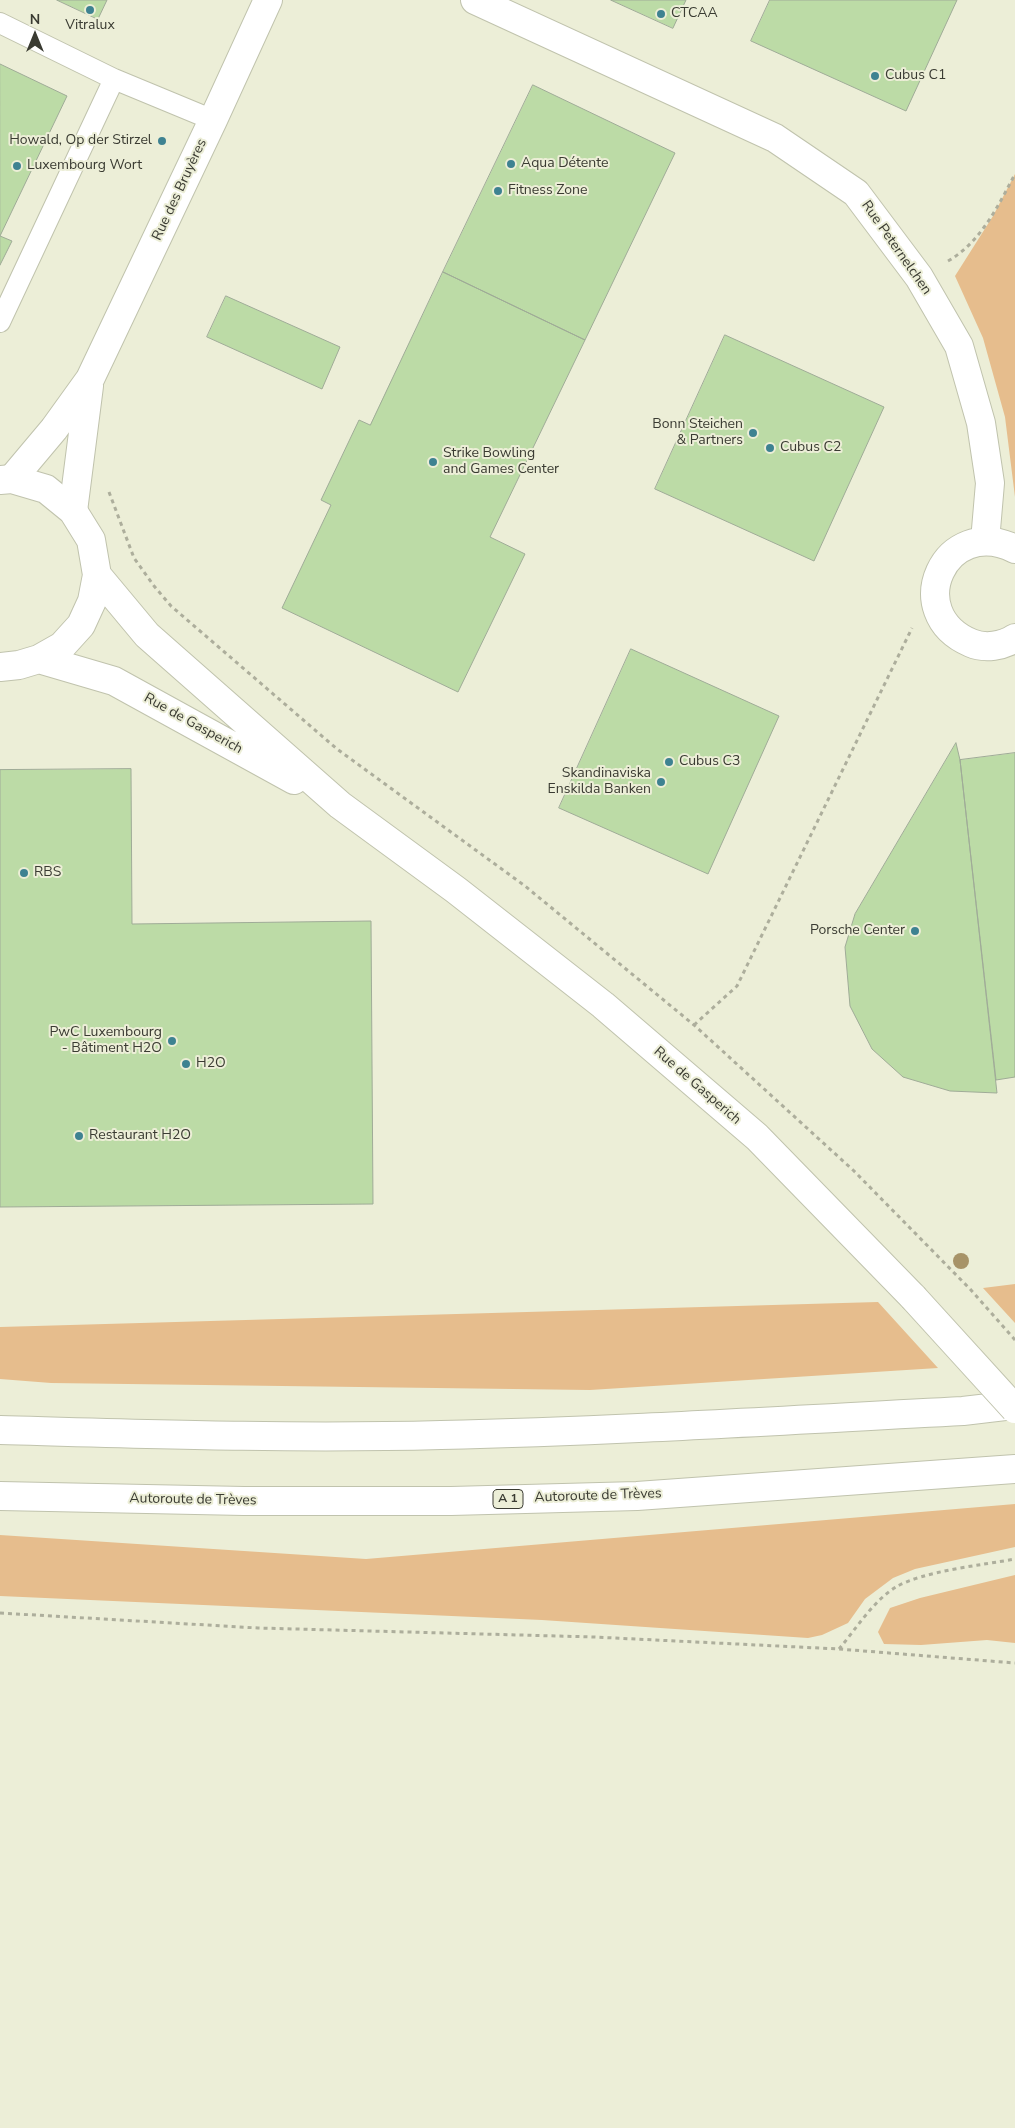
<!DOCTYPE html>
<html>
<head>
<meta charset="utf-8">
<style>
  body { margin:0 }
  #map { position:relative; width:1015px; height:2128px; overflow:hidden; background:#eceed7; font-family:"Nunito Sans",sans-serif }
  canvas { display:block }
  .north { position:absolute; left:10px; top:10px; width:50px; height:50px; -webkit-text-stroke:4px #eceed7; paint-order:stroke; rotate:0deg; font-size:14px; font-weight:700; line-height:20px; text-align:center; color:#3a3b32 }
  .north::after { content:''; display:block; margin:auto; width:18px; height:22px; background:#3a3b32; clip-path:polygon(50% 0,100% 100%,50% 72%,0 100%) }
</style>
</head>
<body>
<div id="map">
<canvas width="1015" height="2128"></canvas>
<div class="north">N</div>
</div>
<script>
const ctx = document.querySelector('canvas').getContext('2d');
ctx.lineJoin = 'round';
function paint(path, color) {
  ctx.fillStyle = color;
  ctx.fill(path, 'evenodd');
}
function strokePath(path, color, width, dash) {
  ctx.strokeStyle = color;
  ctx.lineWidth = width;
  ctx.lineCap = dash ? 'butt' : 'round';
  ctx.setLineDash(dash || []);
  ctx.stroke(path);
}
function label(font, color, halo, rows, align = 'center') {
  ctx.font = font + ' "Nunito Sans",sans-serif';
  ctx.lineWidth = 4;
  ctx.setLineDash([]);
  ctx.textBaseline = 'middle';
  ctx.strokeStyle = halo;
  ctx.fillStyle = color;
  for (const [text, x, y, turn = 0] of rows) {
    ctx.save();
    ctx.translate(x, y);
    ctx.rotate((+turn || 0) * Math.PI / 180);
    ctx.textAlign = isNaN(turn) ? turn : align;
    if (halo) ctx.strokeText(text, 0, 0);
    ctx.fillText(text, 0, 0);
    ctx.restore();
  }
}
const green = new Path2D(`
  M1015 174V497L1005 417 983 338 955 276 993 216Z
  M1015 1284V1323L983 1288Z
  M878 1302 938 1368 590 1390 51 1383 0 1379V1327Z
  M1015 1504V1547L915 1569 893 1578 865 1599 848 1623 822 1635 808 1638 542 1620 0 1596V1535L366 1559Z
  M1015 1575V1643L987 1640 921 1645 884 1644 878 1632 890 1608 920 1598Z`);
const building = new Path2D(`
  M57 0H107L98 19Z
  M611 0H686L673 28Z
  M770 0H957L906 111 751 41Z
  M0 64 67 96 0 236 12 241 0 265Z
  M533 85 675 153 585 340 443 272Z
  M443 272 585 340 490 537 525 554 458 692 282 608 331 505 321 500 359 420 370 425Z
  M226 296 340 347 322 389 207 337Z
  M725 335 884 407 814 561 655 489Z
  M631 649 779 716 708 874 559 808Z
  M956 743 960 760 997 1093 950 1091 903 1077 872 1049 850 1006 845 947 855 914Z
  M1015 753V1077L996 1080 960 760Z
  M131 769 132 924 371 921 373 1204 0 1207V770Z`);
const path = new Path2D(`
  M948 261C981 242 998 206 1015 174
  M109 492 134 558 154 586 171 606 337 749 525 886 694 1025 854 1171 970 1289 1015 1340
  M694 1025 737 986 912 628
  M0 1613 258 1628 594 1637 839 1649 1015 1663
  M839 1649C856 1629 873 1601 896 1587 923 1571 983 1565 1015 1559`);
const lane = new Path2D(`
  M0 23 114 79 213 120
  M0 322 114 79`);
const street = new Path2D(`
  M475 0 775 138 856 193 919 277 959 346 981 423 990 483 985 541
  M12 479 54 429 90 379 213 120 268 0
  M73 511 89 386
  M1015 549C945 514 900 613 971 643 985 649 1003 646 1015 638`);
const secondary = new Path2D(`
  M0 480 12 479 46 489 73 511 91 540 97 575 92 601 81 625 62 646 39 659 19 665 0 667
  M97 575 147 635 340 805 456 890 603 1005 757 1137 913 1297
  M39 659 114 681 294 780`);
const highway = new Path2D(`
  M0 1430C147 1434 294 1439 441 1435 615 1431 789 1420 963 1411L1015 1405
  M0 1496 244 1501H451L637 1496 1015 1469`);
const secondaryBridge = new Path2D(`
  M913 1297 1015 1409`);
const trees = [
  [961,1261]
];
const markers = [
  [90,10,5,"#3e8291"],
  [661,14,5,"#3e8291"],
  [875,76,5,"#3e8291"],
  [162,141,5,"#3e8291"],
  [511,164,5,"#3e8291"],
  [17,166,5,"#3e8291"],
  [498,191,5,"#3e8291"],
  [753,433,5,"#3e8291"],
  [770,448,5,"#3e8291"],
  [433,462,5,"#3e8291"],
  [669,762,5,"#3e8291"],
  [661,782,5,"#3e8291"],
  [24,873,5,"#3e8291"],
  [915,931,5,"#3e8291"],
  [172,1041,5,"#3e8291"],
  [186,1064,5,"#3e8291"],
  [79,1136,5,"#3e8291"]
];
const shields = [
  [508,1499,30]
];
const shieldNames = [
  ["A 1",508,1499]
];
const poiNames = [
  ["CTCAA",671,14],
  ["Vitralux",90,26,"center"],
  ["Cubus C1",885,76],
  ["Howald, Op der Stirzel",152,141,"right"],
  ["Aqua Détente",521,164],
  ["Luxembourg Wort",27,166],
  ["Fitness Zone",508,191],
  ["Bonn Steichen",743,425,"right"],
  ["& Partners",743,441,"right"],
  ["Cubus C2",780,448],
  ["Strike Bowling",443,454],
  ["and Games Center",443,470],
  ["Cubus C3",679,762],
  ["Skandinaviska",651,774,"right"],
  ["Enskilda Banken",651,790,"right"],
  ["RBS",34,873],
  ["Porsche Center",905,931,"right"],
  ["PwC Luxembourg",162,1033,"right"],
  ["- Bâtiment H2O",162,1049,"right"],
  ["H2O",196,1064],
  ["Restaurant H2O",89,1136]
];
const streetNames = [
  ["Rue des Bruyères",180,190,-65],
  ["Rue Peternelchen",896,248,55],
  ["Rue de Gasperich",193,724,29],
  ["Rue de Gasperich",697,1086,41],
  ["Autoroute de Trèves",598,1496,-2],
  ["Autoroute de Trèves",193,1500,1]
];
paint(green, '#e6bd8d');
paint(building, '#bcdba6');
strokePath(building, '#9fab97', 1);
strokePath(lane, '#c0c3ad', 22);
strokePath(street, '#c0c3ad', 30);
strokePath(secondary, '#c0c3ad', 30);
strokePath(highway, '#c0c3ad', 30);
strokePath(path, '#adae9c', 3, [4, 4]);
strokePath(lane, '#fff', 20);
strokePath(street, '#fff', 28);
strokePath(secondary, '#fff', 28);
strokePath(highway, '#fff', 28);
strokePath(secondaryBridge, '#c0c3ad', 30, []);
strokePath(secondaryBridge, '#fff', 28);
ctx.fillStyle = '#a79368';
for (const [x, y] of trees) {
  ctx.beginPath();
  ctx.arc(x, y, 8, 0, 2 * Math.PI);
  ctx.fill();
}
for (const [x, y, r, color] of markers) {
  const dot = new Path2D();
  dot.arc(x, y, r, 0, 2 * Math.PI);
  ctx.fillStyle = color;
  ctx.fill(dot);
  strokePath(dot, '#eceed7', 2);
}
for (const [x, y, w] of shields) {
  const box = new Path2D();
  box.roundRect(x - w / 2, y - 9.5, w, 19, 4);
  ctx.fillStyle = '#eceed7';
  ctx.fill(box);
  strokePath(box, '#3a3b32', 1);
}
label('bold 12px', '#3a3b32', null, shieldNames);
label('14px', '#3a3b32', '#eceed7', poiNames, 'left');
label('14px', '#3a3b32', '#eceed7', streetNames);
</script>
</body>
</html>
